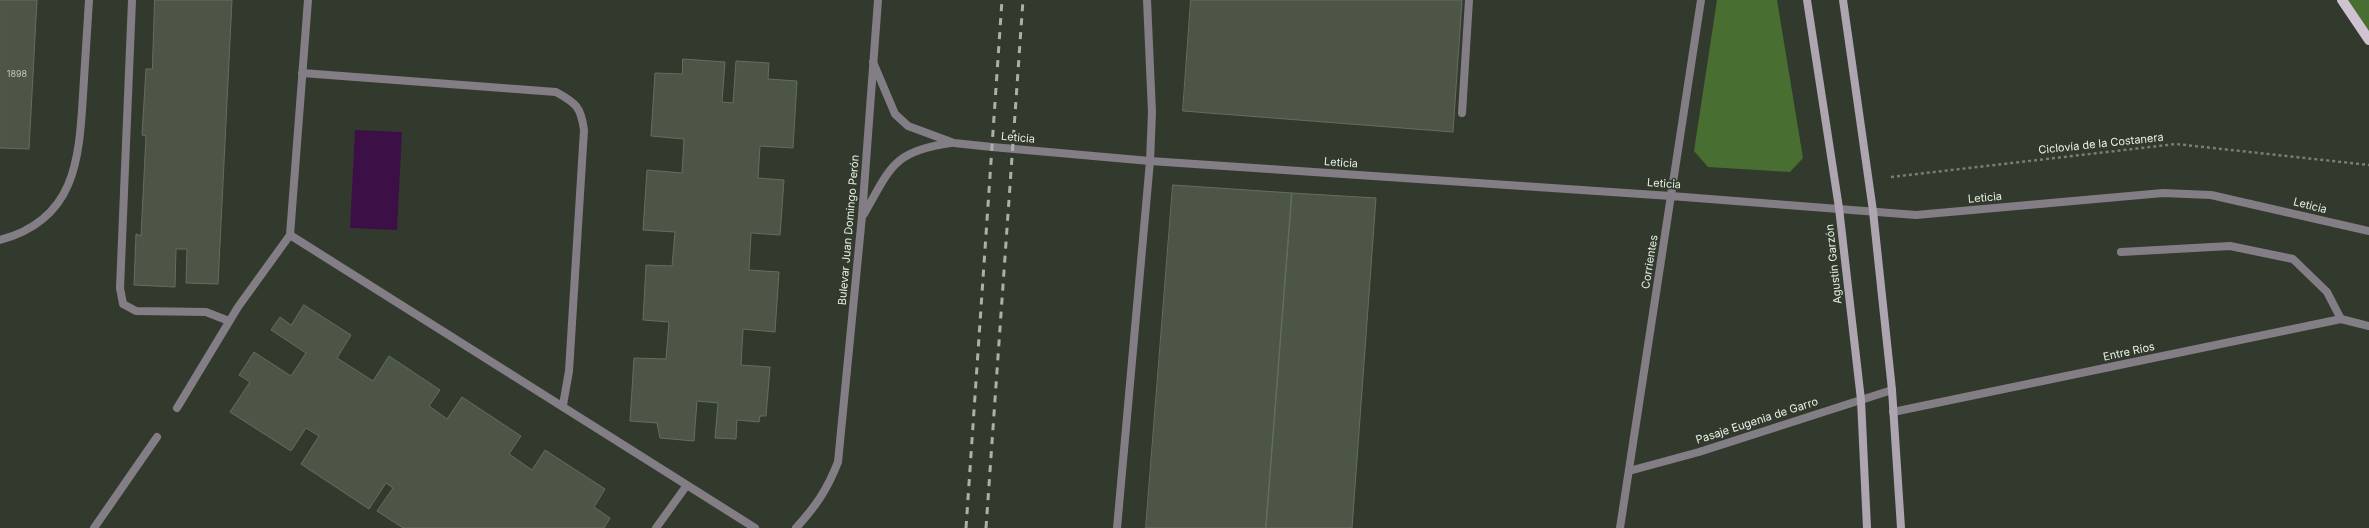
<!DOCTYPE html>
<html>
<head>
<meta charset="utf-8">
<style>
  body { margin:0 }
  canvas { display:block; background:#313a2c }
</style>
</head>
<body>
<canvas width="2369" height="528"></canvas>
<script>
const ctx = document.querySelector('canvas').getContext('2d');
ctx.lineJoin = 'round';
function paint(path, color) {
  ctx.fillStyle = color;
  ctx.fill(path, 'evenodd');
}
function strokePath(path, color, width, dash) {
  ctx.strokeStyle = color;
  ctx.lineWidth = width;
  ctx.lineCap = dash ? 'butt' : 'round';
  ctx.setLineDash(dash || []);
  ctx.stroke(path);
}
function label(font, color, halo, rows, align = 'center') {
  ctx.font = font + ' Inter,sans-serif';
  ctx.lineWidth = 3.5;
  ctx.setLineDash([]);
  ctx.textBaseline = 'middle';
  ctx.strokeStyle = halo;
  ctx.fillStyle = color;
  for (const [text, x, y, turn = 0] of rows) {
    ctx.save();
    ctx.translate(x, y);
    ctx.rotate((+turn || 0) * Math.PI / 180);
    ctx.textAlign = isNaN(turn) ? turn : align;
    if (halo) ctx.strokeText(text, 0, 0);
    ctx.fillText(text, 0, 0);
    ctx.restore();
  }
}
const green = new Path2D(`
  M1717 0H1777L1803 158 1790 172 1708 167 1694 151Z
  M2342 0H2369V40Z`);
const water = new Path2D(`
  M355 130 402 132 397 230 350 228Z`);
const building = new Path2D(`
  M0 0H37L29 149 0 148Z
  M155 0H232L218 284 186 283 187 249H176L175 287 134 285 136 234 141 236 146 136 142 135 146 69H152Z
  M1191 0H1462L1453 132 1183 111Z
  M683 59 725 62 722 102 733 103 736 61 769 63 768 79 797 81 793 148 760 146 758 178 784 180 780 235 751 233 749 270 779 272 775 332 743 329 741 365 770 367 766 416H760L759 422 737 420 736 439 715 438 718 403 697 401 694 441 660 438 657 423 630 421 634 358 666 359 669 322 643 320 646 265 672 266 675 232 643 230 647 170 682 173 684 139 651 136 655 73 682 74Z
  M1173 185 1292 193 1266 528H1146Z
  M1292 193 1376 198 1352 528H1266Z
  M304 305 351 335 337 358 373 381 389 356 440 390 429 406 447 419 462 397 521 436 509 454 532 470 545 450 605 489 594 507 610 518 604 528H403L377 511 393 488 386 483 369 509 301 464 319 436 306 428 291 451 230 412 250 382 239 375 254 352 291 376 306 353 271 330 280 317 291 325Z`);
const path = new Path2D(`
  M1891 177 2176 144 2369 165`);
const lane = new Path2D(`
  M1462 113 1469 0
  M2121 252 2230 246 2293 259 2327 292 2341 319
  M1117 528 1150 161 1152 112 1147 0`);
const street = new Path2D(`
  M132 0 120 288 123 304 136 311 206 312 229 321
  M308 0 290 235 755 528
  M873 62 895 114 908 126 954 143 992 147 1150 161 1671 196 1916 215 2163 193 2211 195 2369 231
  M302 73 556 92C576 103 581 107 584 130L569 371 563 405
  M864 214C891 167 893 151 951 143
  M0 240C75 220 79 161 83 95 85 63 87 32 89 0
  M177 408 238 307 290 235
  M1893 412 2341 319 2369 326
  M1629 471 1699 452 1892 390
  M94 528 157 437
  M656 528 687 485
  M796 528C816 506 827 490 838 462L862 216 878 0
  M1620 528 1701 0`);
const secondary = new Path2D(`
  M1807 0 1839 208 1861 400 1867 528
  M1843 0 1873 211 1892 390 1901 528`);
const primary = new Path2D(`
  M2342 0 2369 40`);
const rail = new Path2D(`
  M966 528 1002 0
  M986 528 1023 0`);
const numberNames = [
  ["1898",17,74]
];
const streetNames = [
  ["Leticia",1018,138,5],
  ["Ciclovía de la Costanera",2101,144,-6],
  ["Leticia",1341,163,4],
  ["Leticia",1664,184,4],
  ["Leticia",1985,198,-5],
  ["Leticia",2310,206,14],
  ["Bulevar Juan Domingo Perón",849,230,-85],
  ["Corrientes",1650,262,-81],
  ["Agustín Garzón",1834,264,-96],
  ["Entre Ríos",2129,352,-12],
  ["Pasaje Eugenia de Garro",1757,421,-18]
];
paint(green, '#486e31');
paint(water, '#3d0f47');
paint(building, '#4c5546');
strokePath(building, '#646e5f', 1);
strokePath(path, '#777e72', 2.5, [3, 3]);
strokePath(lane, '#837e85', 8);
strokePath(street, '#837e85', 8);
strokePath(secondary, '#aea5b0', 8);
strokePath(primary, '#cfc3d1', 10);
strokePath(rail, '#aab1a6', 3, [7, 7]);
label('9px', '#c2c8be', null, numberNames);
label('11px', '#e9efe6', '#313a2c', streetNames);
</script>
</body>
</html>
